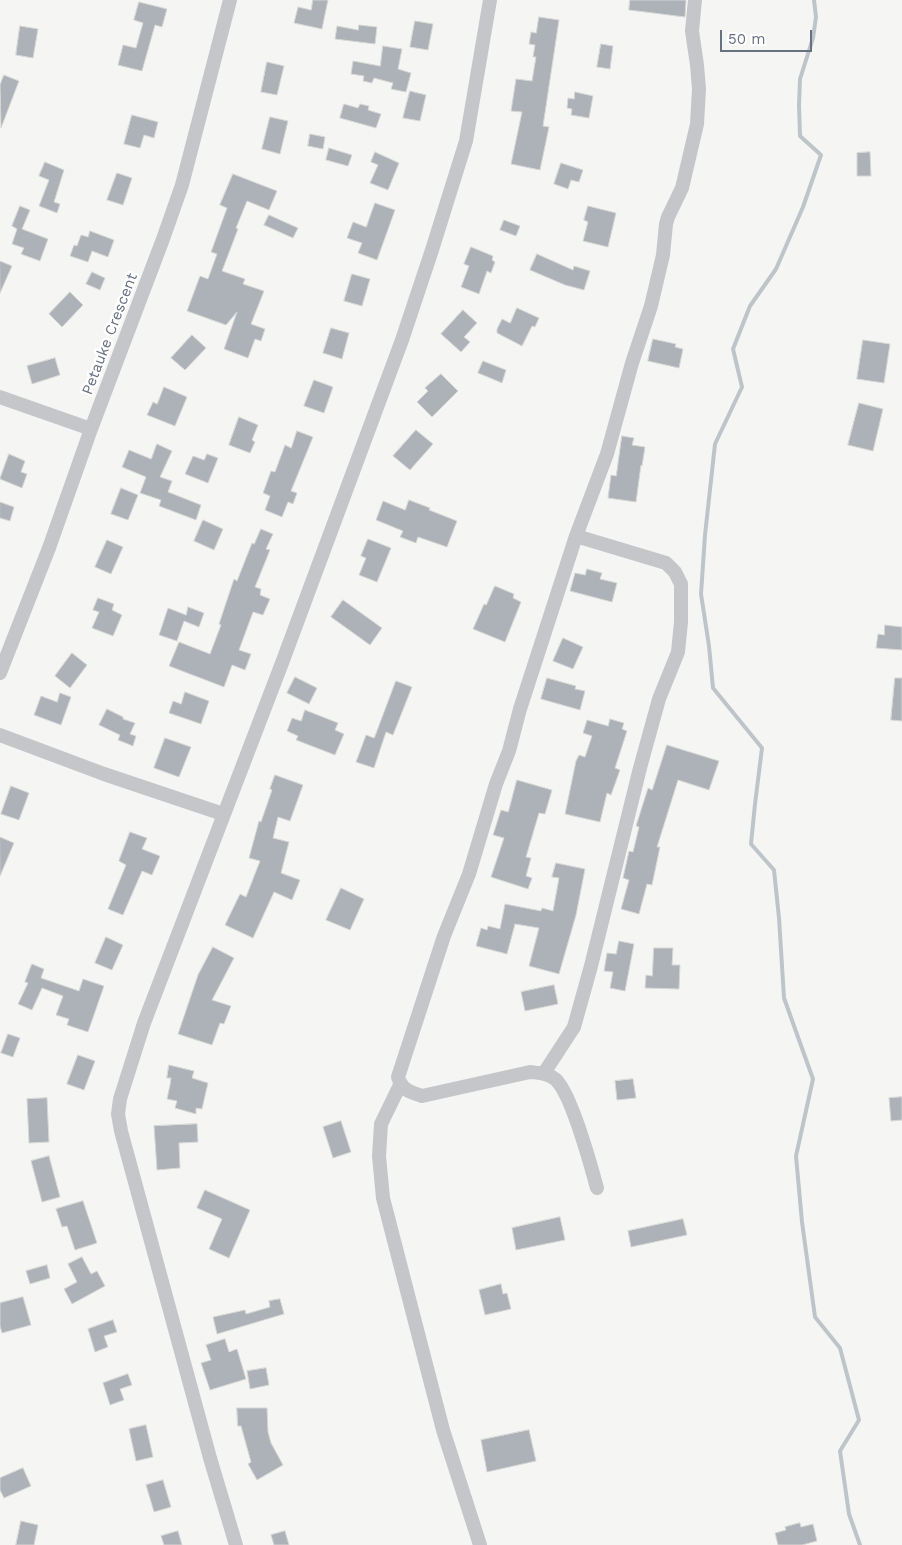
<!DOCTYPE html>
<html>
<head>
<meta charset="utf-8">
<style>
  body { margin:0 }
  #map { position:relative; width:902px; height:1545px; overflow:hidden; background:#f5f6f3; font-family:"Work Sans",sans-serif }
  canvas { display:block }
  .scale { position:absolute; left:720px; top:30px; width:92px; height:22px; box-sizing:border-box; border:2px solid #677182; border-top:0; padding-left:6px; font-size:15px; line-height:18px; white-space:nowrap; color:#677182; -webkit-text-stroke:4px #fff; paint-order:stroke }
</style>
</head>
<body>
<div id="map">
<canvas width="902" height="1545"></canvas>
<div class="scale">50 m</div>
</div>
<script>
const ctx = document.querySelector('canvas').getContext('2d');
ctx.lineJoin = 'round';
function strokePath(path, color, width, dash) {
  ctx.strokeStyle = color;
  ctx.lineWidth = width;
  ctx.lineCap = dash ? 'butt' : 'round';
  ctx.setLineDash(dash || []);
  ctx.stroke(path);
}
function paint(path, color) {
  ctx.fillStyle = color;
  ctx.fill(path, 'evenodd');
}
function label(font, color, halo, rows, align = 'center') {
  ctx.font = font + ' "Work Sans",sans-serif';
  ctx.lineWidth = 5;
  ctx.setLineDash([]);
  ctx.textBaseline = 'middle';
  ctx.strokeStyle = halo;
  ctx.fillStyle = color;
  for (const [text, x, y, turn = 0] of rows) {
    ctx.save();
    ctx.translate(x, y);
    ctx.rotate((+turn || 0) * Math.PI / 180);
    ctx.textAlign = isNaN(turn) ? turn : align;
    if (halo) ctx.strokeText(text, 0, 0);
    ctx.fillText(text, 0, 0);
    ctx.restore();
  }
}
const stream = new Path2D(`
  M814 0 816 17 813 38 800 79 799 105 800 136 821 155 803 207 776 269 750 306 733 349 742 387 715 444 705 535 701 594 709 646 713 688 762 748 755 804 751 844 774 870 779 918 784 998 813 1079 796 1156 802 1222 815 1317 840 1348 859 1420 840 1451 849 1514 860 1545`);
const building = new Path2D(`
  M313 0H328L322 29 294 23 298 7 311 10Z
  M630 0H686L685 17 629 10Z
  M139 2 167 9 162 27 155 25 142 71 118 65 123 45 136 48 143 23 134 20Z
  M539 17 559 20 543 126 549 127 540 170 511 164 522 112 511 111 516 79 532 81 536 57H533L535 45 529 44 531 32 536 33Z
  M415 21 433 24 428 50 410 47Z
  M359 25 377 27 375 44 335 39 337 26 358 30Z
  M20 26 38 29 33 58 16 55Z
  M601 44 613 46 610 69 597 67Z
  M383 46 402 49 398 69 411 73 406 92 391 89 393 83 374 78 372 83 363 81 364 76 351 74 353 61 380 66Z
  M267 62 284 66 277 95 261 92Z
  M4 75 19 81 1 128 0 85Z
  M410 91 426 95 420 121 403 118Z
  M575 92 593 96 589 118 571 115 572 109 567 108 568 98 574 99Z
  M344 104 358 108 360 104 369 106 368 110 381 114 376 128 340 118Z
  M132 115 158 122 154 138 144 135 140 148 124 144Z
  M270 117 288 121 280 154 262 149Z
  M310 134 325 137 323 149 308 146Z
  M329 148 352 155 348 166 326 160Z
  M375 152 399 163 388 190 370 183 378 165 371 162Z
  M870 152 871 176H857V153Z
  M45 162 64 170 54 202 60 204 57 213 39 206 49 180 39 176Z
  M561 163 583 170 579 182 571 180 568 189 554 184Z
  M117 173 132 178 123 205 107 200Z
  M233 174 277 191 269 210 247 201 236 228 238 229 222 271 245 279 243 284 264 291 251 324 265 329 261 341 255 339 248 358 224 349 237 312 226 325 187 311 200 276 208 279 217 254 211 252 227 208 220 205Z
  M375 203 395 210 377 260 358 253 362 243 347 238 353 222 366 227Z
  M20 206 30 210 22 229 48 239 40 261 21 254 24 248 12 244 17 229 12 226Z
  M588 206 616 213 608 247 583 241 588 222 584 220Z
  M269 215 298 228 293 238 264 225Z
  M504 220 520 226 516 236 500 230Z
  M90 231 114 240 108 257 92 251 88 262 70 256 74 245 77 246 81 235 88 237Z
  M471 247 493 256 492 260 495 262 491 273 487 271 479 294 461 287 469 266 464 264Z
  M537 254 573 270 574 266 590 271 584 290 565 285 530 270Z
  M0 261 12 266 0 293Z
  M92 272 105 278 100 290 86 284Z
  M352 274 370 279 362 306 344 301Z
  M70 292 83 305 62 327 49 314Z
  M517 308 539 318 535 327 532 326 522 346 497 333V329L502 319 510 323Z
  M463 310 477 323 464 337 470 342 461 352 441 334Z
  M331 328 349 333 342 359 323 353Z
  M192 335 206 348 185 370 171 358Z
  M653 339 676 344 675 347 683 349 679 368 648 361Z
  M863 340 890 344 884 383 857 379Z
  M55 358 60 375 32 384 27 366Z
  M483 361 506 370 502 383 478 373Z
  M441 374 458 391 432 417 417 402 428 391 425 388Z
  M314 380 333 387 324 413 304 406Z
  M164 387 187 397 175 426 147 415 153 402 157 404Z
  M859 403 883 409 873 451 848 445Z
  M239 417 258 425 252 440 255 442 250 453 229 445Z
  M416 430 433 444 410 470 393 456Z
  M297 431 313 437 291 491 297 493 293 504 288 502 282 517 265 510 270 496 263 493 271 471 275 472 285 445 291 448Z
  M622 436 634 438 632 445 645 447 642 466 641 465 636 502 608 498 611 475 616 476Z
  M157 444 172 451 160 477 172 481 168 492 201 505 196 520 159 506 161 500 140 493 146 477 122 467 129 450 151 459Z
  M9 454 25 461 21 472 27 474 22 488 0 479Z
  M207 454 218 458 208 483 185 474 193 456 204 460Z
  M121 488 138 495 128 520 111 514Z
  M409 500 430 508 429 510 457 521 447 547 418 537 416 543 400 537 403 531 376 520 383 501 405 510Z
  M0 502 14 507 10 521 0 518Z
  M203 520 223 529 214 550 194 541Z
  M261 529 273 534 266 549 270 550 255 587 261 589 260 595 270 599 263 615 253 612 239 650 251 654 245 670 232 665 224 687 169 666 179 642 210 654 221 625 219 624 234 579 237 581 252 543 254 544Z
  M368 539 391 548 377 582 359 575 366 558 361 556Z
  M107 540 123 547 111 574 95 567Z
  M587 569 602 573 600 579 617 583 612 602 570 591 575 573 585 575Z
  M495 586 514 594 513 598 521 602 505 642 473 629 484 604 486 605Z
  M98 598 114 604 112 610 122 615 113 636 92 628 99 612 93 610Z
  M343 600 382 628 370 645 331 617Z
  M188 607 204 613 199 627 184 621 177 641 159 635 168 608 186 615Z
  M885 625 902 627V650L876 648 878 634 884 635Z
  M563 638 583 647 573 669 553 661Z
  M72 653 87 665 70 688 55 676Z
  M295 677 317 688 309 704 287 693Z
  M547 678 576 686 575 689 585 691 580 710 541 699Z
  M895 678H902V721L891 720Z
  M396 681 412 687 393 735 386 732 374 768 356 762 366 735 374 738Z
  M185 692 209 701 201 724 169 713 173 701 181 704Z
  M60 693 71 697 61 725 34 715 41 696 57 702Z
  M107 709 123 717V719L135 723 130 734 136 736 133 746 118 740 120 735 99 725Z
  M305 710 338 723 335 730 344 734 335 755 296 740 298 736 287 731 292 718 301 721Z
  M610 719 624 723 622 729 627 731 615 768 620 770 611 795 607 793 600 822 565 814 576 761 579 755 585 757 592 736 583 733 587 720 608 726Z
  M165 738 191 747 179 777 154 768Z
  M667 745 719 761 709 790 678 780 657 847H660L652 885 647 884 639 914 621 909 629 880 623 878 629 851 633 852 639 827 636 826 648 788 652 790Z
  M275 775 303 785 290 821 278 817 273 838 289 842 281 873 300 880 292 900 274 892 253 938 225 925 240 894 246 897 260 861 249 858 259 821 261 822 272 790 270 789Z
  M517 780 552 790 545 814 539 813 526 857 531 858 526 876 532 878 528 889 491 877 504 838 493 835 501 810 508 812Z
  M11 786 29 793 19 820 1 814Z
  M130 832 147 838 142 849 160 856 152 875 142 871 123 915 108 909 126 865 119 861Z
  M0 837 14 843 0 876Z
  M556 863 585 869 576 915 559 974 529 966 539 928 515 924 507 954 476 946 481 928 487 930 488 926 500 929 505 904 541 911 542 908 553 911 559 878 552 877Z
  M341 888 364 899 350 930 326 920Z
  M106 937 123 945 112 970 95 963Z
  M619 941 634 944 625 991 610 988 613 972 604 971 607 953 616 954Z
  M213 947 234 958 212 1000 231 1006 224 1024 220 1023 212 1045 178 1034 198 975Z
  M654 948H673L672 965H680L679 989 645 988 646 975 652 976Z
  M32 964 44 969 41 978 79 991 83 979 104 986 88 1032 67 1025 69 1019 56 1015 63 996 42 988 32 1010 18 1004 28 983 25 982Z
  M554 985 558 1004 525 1011 521 992Z
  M8 1034 20 1038 13 1057 1 1053Z
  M78 1055 95 1061 84 1090 67 1084Z
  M169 1065 194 1071 192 1078 208 1083 202 1109 196 1108V1114L175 1108 177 1101 167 1099 170 1085 171 1078H167Z
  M633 1079 636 1098 617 1100 615 1081Z
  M902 1097V1120L891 1121 889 1098Z
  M47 1098 49 1142 29 1143 27 1099Z
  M341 1121 351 1152 333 1158 323 1127Z
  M197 1124 198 1142 179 1143 180 1168 157 1170 154 1126Z
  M49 1156 60 1197 42 1202 31 1161Z
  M205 1190 250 1210 229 1258 209 1249 222 1219 197 1208Z
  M83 1201 97 1243 75 1250 67 1226 62 1227 56 1209Z
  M560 1217 565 1240 516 1250 512 1228Z
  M683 1219 687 1235 631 1247 628 1231Z
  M82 1257 91 1274 97 1271 105 1286 72 1304 64 1289 77 1282 68 1264Z
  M47 1265 50 1278 30 1284 26 1271Z
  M501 1284 503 1294 507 1293 511 1309 485 1315 479 1290Z
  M23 1297 31 1325 2 1333 0 1326V1303Z
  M280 1299 284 1314 217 1334 213 1317 245 1310 246 1314 270 1307 269 1301Z
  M113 1320 117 1332 104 1336 108 1347 95 1352 88 1329Z
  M225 1339 229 1352 237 1349 246 1379 210 1390 201 1363 211 1360 206 1345Z
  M266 1368 269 1385 250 1389 247 1371Z
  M128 1374 132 1385 120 1389 124 1400 110 1405 103 1383Z
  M237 1408H267L268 1432 271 1443 283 1465 257 1480 248 1464 251 1462 241 1426H238Z
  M146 1425 153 1457 136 1461 129 1429Z
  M529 1430 536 1461 487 1472 481 1440Z
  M23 1468 31 1486 4 1498 0 1490V1478Z
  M163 1480 171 1507 154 1512 146 1485Z
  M21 1521 38 1525 34 1545H16Z
  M800 1523 801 1527 813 1524 817 1541 802 1545H778L775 1533 786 1530 785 1527Z
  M178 1531 182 1545H164L161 1536Z
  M285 1531 289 1545H274L271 1535Z`);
const minor = new Path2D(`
  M0 397 91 429
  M0 673 49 548 91 429 163 239 182 185 230 0
  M0 735 104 774 223 814
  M544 1073 574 1027 591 966 640 768 659 699 678 652 681 622V584L675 572 666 563 576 536
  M400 1085 381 1124 379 1156 383 1198 443 1430 480 1545
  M597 1188C591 1166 571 1092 555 1079 547 1073 539 1073 530 1072L422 1096C410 1092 402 1090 398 1077L444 936 469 874 496 784 509 751 520 709 576 536 607 454 632 363 651 306 663 255 666 224 668 217 682 188 697 124 699 89 697 65 692 31 695 0
  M236 1545 210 1458 121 1131 118 1114 120 1099 144 1023 282 663 402 340 432 250 466 141 490 0`);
const streetNames = [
  ["Petauke Crescent",110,334,-69]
];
strokePath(stream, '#bdc5ca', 4);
paint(building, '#adb1b8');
strokePath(building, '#d7d7d5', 1);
strokePath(minor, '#c4c6ca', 14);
label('15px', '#677182', '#fff', streetNames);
</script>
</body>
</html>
